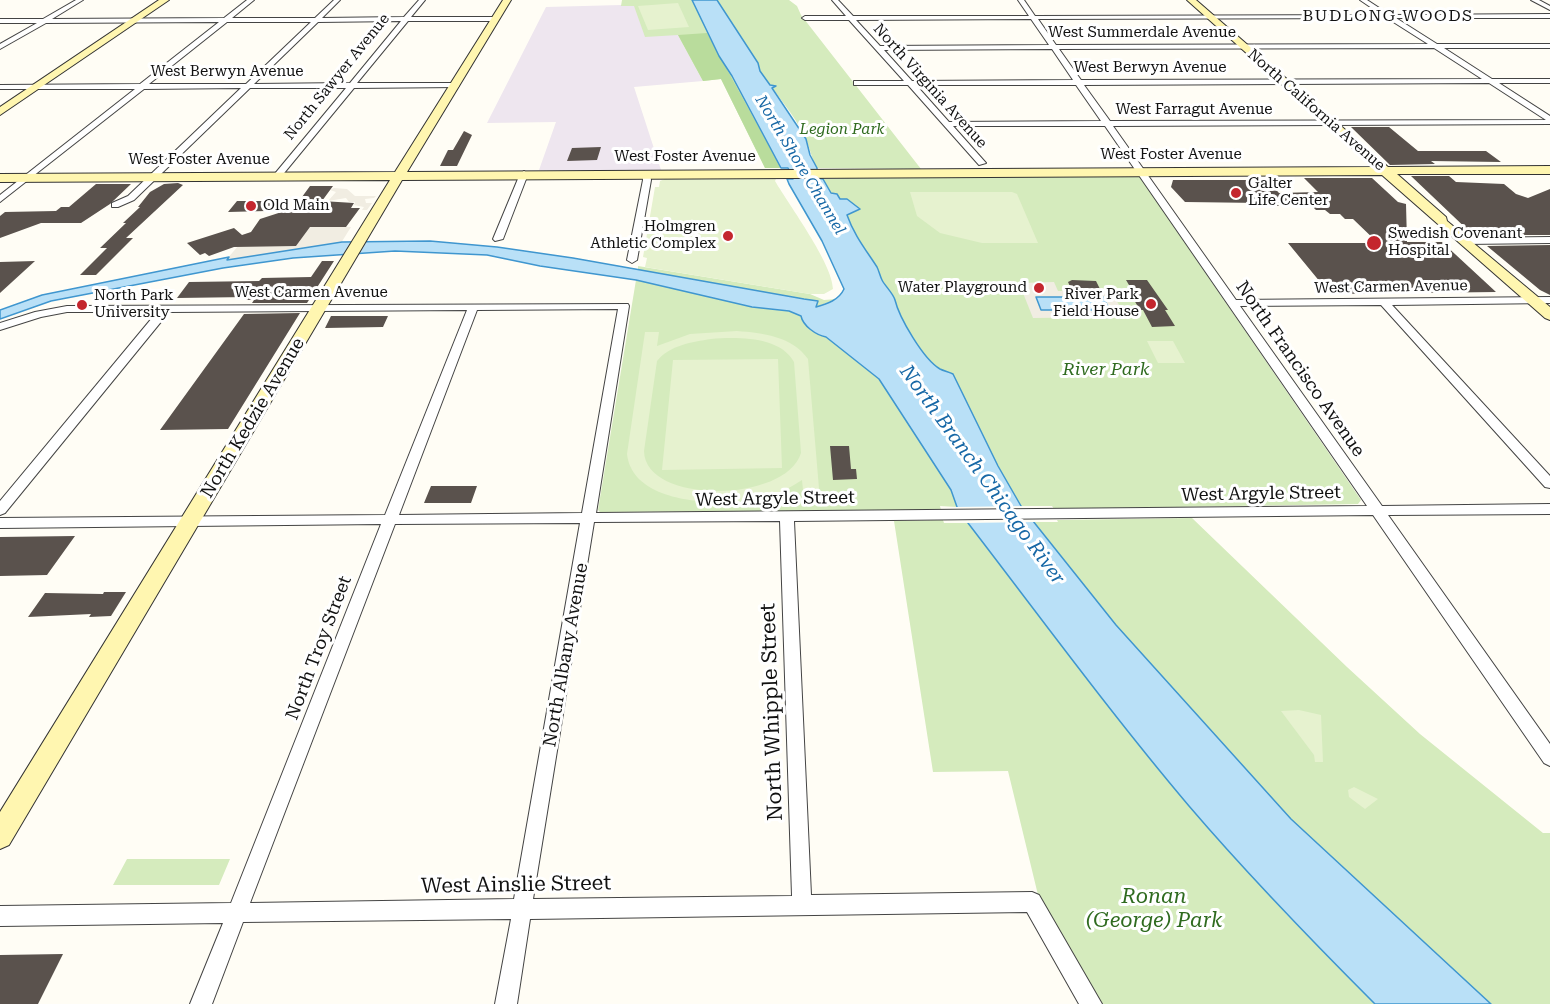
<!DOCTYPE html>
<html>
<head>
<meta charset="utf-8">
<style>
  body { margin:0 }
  canvas { display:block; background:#fffdf5 }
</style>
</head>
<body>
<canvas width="1550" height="1004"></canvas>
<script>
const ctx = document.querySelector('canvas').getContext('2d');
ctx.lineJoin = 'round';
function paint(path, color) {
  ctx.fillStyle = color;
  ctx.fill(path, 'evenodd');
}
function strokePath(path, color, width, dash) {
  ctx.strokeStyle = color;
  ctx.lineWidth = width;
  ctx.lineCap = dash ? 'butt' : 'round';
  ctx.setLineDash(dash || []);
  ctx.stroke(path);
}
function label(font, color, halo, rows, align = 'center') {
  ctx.font = font + ' "Roboto Serif",serif';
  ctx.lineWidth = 6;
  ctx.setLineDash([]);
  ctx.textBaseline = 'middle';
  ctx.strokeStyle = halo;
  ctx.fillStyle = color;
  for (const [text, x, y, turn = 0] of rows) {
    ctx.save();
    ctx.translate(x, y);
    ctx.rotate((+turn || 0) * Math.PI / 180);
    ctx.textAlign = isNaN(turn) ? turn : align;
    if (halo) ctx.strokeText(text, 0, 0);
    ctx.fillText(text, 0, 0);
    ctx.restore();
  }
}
const industrial = new Path2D(`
  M621 5 634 6 678 35 703 81 634 87 661 170H539L556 122 487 123 546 7Z`);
const green = new Path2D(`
  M622 0H692L719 56 732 76 781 168H765L721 79 703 81 678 35 645 37 634 6H621Z
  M717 0H789L797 6 801 15 921 169 817 168C811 158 810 147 805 137 794 114 775 93 760 71L758 63Z
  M1136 175 1139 176 1361 500 1358 504 1054 509 1052 506H1021L998 466 953 374C949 372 944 371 940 369 923 359 899 317 895 300 893 293 885 286 882 280 880 276 879 271 877 267 866 250 854 235 847 215L859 209 840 199 837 194 831 193 823 179 848 178V177Z
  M638 266 810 294 824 300 836 299 816 307 809 300 638 271Z
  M636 280 752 307 789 311 801 316C803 326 816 335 826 337L879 379 951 490 957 507 940 506 941 510 600 512 598 510Z
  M1192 518 1347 667 1420 734 1543 833H1550V1004H1491L1291 819 1116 625 1034 522H1058L1057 520Z
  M943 520 944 523H968L1189 805 1287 915 1375 1004H1102L1038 895 1008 771 933 772 894 521Z
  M127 859H230L219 885H113Z`);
const forest = new Path2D(`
  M707 33 781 168H765L721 79 703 81 678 35Z`);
const pitch = new Path2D(`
  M678 3 689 27 648 30 638 6Z
  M665 179H776L775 181C789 205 833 264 833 289L824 294H810L645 267 647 258 643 257 655 187H659L660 181Z
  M910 192H1012L1017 194 1038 243H982L940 233 917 216Z
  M737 331C762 333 792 336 808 359L820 500H804L802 480C793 486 784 491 773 495 734 507 633 509 627 454L645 332H659L657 346 690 334ZM711 339C736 337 780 336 794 362L801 453C786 503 645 505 644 451L657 361C670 345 692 342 711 339Z
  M1147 341H1173L1185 363H1158Z
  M778 359 782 468 662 470 673 360Z
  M1299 710 1321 715 1323 762H1315L1314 755 1281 711Z
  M1354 787 1378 799 1365 809 1349 797 1348 790Z`);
const plaza = new Path2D(`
  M334 188 347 189 355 196H376L374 198 365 199 366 203H372L367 210H362L364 207 354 205 355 202H349L346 198 328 201 336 192 330 190Z
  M310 227H351L341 243 226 260 239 245 296 246Z
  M1054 282 1058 291H1111L1126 317 1033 318 1019 283Z`);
const water = new Path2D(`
  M692 0H717L758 63 760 71 770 85 776 86 772 88 806 139 810 155 817 168V178L823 179 831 193 837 194 840 199H847L860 209 847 215C854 235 866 250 877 267 879 271 880 276 882 280 885 286 893 293 895 300 899 317 923 359 940 369 944 371 949 372 953 374L998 466 1021 506 1116 625 1291 819 1491 1004H1375C1311 940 1248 875 1189 806 1112 715 1041 618 968 523L957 507 951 490 879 379 826 337C816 335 803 326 801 316L789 311 752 307 636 280 540 266 487 255 395 251 293 258 223 268 51 301 0 319V310L42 295 229 257 227 260 342 242 430 241 497 247 573 258 804 299 818 301 816 307C827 304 839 300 844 289L822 241 789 184 787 179H793L788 168H781L732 76 719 56Z
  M1036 297H1103L1110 310H1041Z`);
const pier = new Path2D(`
  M1025 506 1037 522 965 523 954 507Z`);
const building = new Path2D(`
  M1351 127H1389L1418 151H1486L1501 162 1431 161 1435 164 1390 165Z
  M464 131 472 135 457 166H440L448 150H453Z
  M601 147 597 160 567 161 572 148Z
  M1411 176H1449L1456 182 1504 184 1516 194 1528 198 1550 189V235H1473Z
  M1304 178H1372L1398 202 1406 204 1407 242H1442L1496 292 1330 294 1288 243H1378L1353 219H1345L1340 214H1330L1325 210H1316L1309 203H1276L1279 206H1264L1261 203 1185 202 1171 187 1173 180H1267L1279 193 1318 192Z
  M178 183 183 185 126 238H133L96 275H80L107 248H100L126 223H123L140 207H138L150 192 164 184Z
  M96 184H131L110 204 81 223H41L0 238V216L5 212 56 211 61 207H69Z
  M310 186H333L322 201 354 203 351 208H360L346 227H310L296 246 234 247 209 256 205 253 200 255 187 243 234 228 242 235 251 232 260 219 294 208Z
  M237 201H274L266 211 228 212Z
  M1550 245V295L1540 290 1487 246Z
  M35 261 0 293V262Z
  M322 261H334L307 303H252L254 300H246L248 297 177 298 189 282 259 281 262 278 311 277Z
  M1072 280 1096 281 1101 291H1072L1068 282Z
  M1126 280H1147L1168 310H1165L1175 326 1152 327 1143 310H1140L1131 295H1135Z
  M300 313 228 429 160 430 244 314Z
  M331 316H388L383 327 325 328Z
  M830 446H849L851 469H856L857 479 833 480Z
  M431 486H477L471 503H424Z
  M75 536 47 575 0 576V537Z
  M104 592H126L111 616 89 617 91 614 28 617 45 593 103 594Z
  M63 954 38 1004H0V955Z`);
const street = new Path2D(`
  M76 0H83L52 19 224 18 247 0H254L232 18H315L334 0H340L322 18 404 17 419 0H425L411 17H496L499 19 496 21H408L357 83H455L459 85 458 87 354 88 280 178 273 176 346 88H250L134 200 118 207H112V203L128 196 241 88 144 89 0 202V195L135 89H0V85L140 84 219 22 46 23 0 49V44L37 23H0V19H43ZM401 21 350 83 254 84 318 22ZM227 22H311L246 84H149Z
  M832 0H838L853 16H1029L1018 0H1024L1035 16 1382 15 1360 0H1367L1390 15 1550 14V18H1396L1437 44H1550V48H1444L1492 79H1550V83H1499L1550 116V124L1113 126 1236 300 1550 297V303L1392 305 1550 476V488L1545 487 1381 305 1240 306 1382 506 1550 504V514L1388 515 1550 744V766L1544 763 1373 515 794 521 811 895 1032 892 1039 895 1102 1004H1079L1027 912 530 919 517 1004H495L511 919 243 922 212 1004H190L223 923 0 926V906L231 903 381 524 0 528V518L385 515 467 310 169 312 5 513 0 515V501L157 312H67L41 317 0 330V323L35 312 67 306 628 304 629 306 596 513 1367 506 1105 126H953L986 163 979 165 908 85H854V81H904L849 20H805L802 18 805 16H846ZM1387 18 1428 44 1056 45 1038 19ZM1031 19 1049 45 880 46 856 20ZM1434 48 1482 79 1081 80 1059 49ZM1052 49 1073 80 912 81 884 50ZM1489 83 1546 120 1110 121 1084 85ZM916 85H1076L1101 121 949 122ZM618 309 582 513 399 515 477 310ZM780 521 792 896 533 899 594 522ZM580 523 514 899 250 903 395 524Z
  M1531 0H1539L1550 6V10Z
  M524 171 528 174 503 239 495 241 493 239 520 174Z
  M646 171 650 174 651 180 637 260 632 263 627 260 643 180 642 174Z
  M1550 237V243L1465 244 1460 241 1465 238Z`);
const secondary = new Path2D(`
  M159 0H169L0 115V107Z
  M503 0H511L407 172 1374 167 1187 0H1196L1388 167 1550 166V174H1397L1446 217 1447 221 1550 307V320L1545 318 1382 175 402 180 9 845 0 849V812L390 180 0 182V174L395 172Z`);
const markers = [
  [1236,193,6,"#c4262e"],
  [251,206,6,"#c4262e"],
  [728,236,6,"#c4262e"],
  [1374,243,8,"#c4262e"],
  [1039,288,6,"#c4262e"],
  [1151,304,6,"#c4262e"],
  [82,305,6,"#c4262e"]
];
const farStreetnames = [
  ["West Summerdale Avenue",1142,33],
  ["West Berwyn Avenue",1150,68],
  ["West Berwyn Avenue",227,72],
  ["North Sawyer Avenue",337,77,-51],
  ["North Virginia Avenue",930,86,48],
  ["West Farragut Avenue",1194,110],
  ["North California Avenue",1316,110,41],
  ["West Foster Avenue",1171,155],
  ["West Foster Avenue",685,157],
  ["West Foster Avenue",199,160],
  ["West Carmen Avenue",1391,287,-1],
  ["West Carmen Avenue",311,293]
];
const farParknames = [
  ["Legion Park",842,130]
];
const farPoinames = [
  ["Galter",1248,184],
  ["Life Center",1248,201],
  ["Old Main",263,206],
  ["Holmgren",716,227,"right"],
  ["Athletic Complex",716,244,"right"],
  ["Swedish Covenant",1388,234],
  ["Hospital",1388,251],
  ["Water Playground",1027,288,"right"],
  ["River Park",1139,295,"right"],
  ["Field House",1139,312,"right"],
  ["North Park",94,296],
  ["University",94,313]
];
const farNeighbourhoodnames = [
  ["BUDLONG WOODS",1388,16]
];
const farWaternames = [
  ["North Shore Channel",800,165,59]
];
const streetNames = [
  ["North Francisco Avenue",1300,369,55],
  ["North Kedzie Avenue",253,418,-59],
  ["West Argyle Street",1261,494,-1],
  ["West Argyle Street",775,499,-1],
  ["North Troy Street",319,648,-69],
  ["North Albany Avenue",566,655,-80]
];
const parkNames = [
  ["River Park",1106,370]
];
const waterNames = [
  ["North Branch Chicago River",982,475,54]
];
const nearStreetnames = [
  ["North Whipple Street",772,712,-92],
  ["West Ainslie Street",516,885,-1]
];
const nearParknames = [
  ["Ronan",1154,897],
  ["(George) Park",1154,921]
];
paint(industrial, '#eee6ef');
paint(green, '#d5ebbd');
paint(forest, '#b9dc9c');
paint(pitch, '#e6f2cf');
paint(plaza, '#f1ede2');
paint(water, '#b9e0f7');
strokePath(water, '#3f96cf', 1.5);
paint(pier, '#fffdf5');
paint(building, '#5a524d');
strokePath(street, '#444', 2);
strokePath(secondary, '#333', 2);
paint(street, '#fff');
paint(secondary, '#fff6b0');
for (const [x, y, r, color] of markers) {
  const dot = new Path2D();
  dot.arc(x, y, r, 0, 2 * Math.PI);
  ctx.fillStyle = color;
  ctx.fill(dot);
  strokePath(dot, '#fff', 2);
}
label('15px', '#111', '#fff', farStreetnames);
label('italic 15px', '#2f6b1f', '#fff', farParknames);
label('15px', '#111', '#fff', farPoinames, 'left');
ctx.letterSpacing = '1.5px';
label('16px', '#111', '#fff', farNeighbourhoodnames);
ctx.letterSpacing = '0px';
label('italic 16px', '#1768a6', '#fff', farWaternames);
label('18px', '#111', '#fff', streetNames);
label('italic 18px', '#2f6b1f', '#fff', parkNames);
label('italic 20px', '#1768a6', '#fff', waterNames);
label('21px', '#111', '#fff', nearStreetnames);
label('italic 21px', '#2f6b1f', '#fff', nearParknames);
</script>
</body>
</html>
